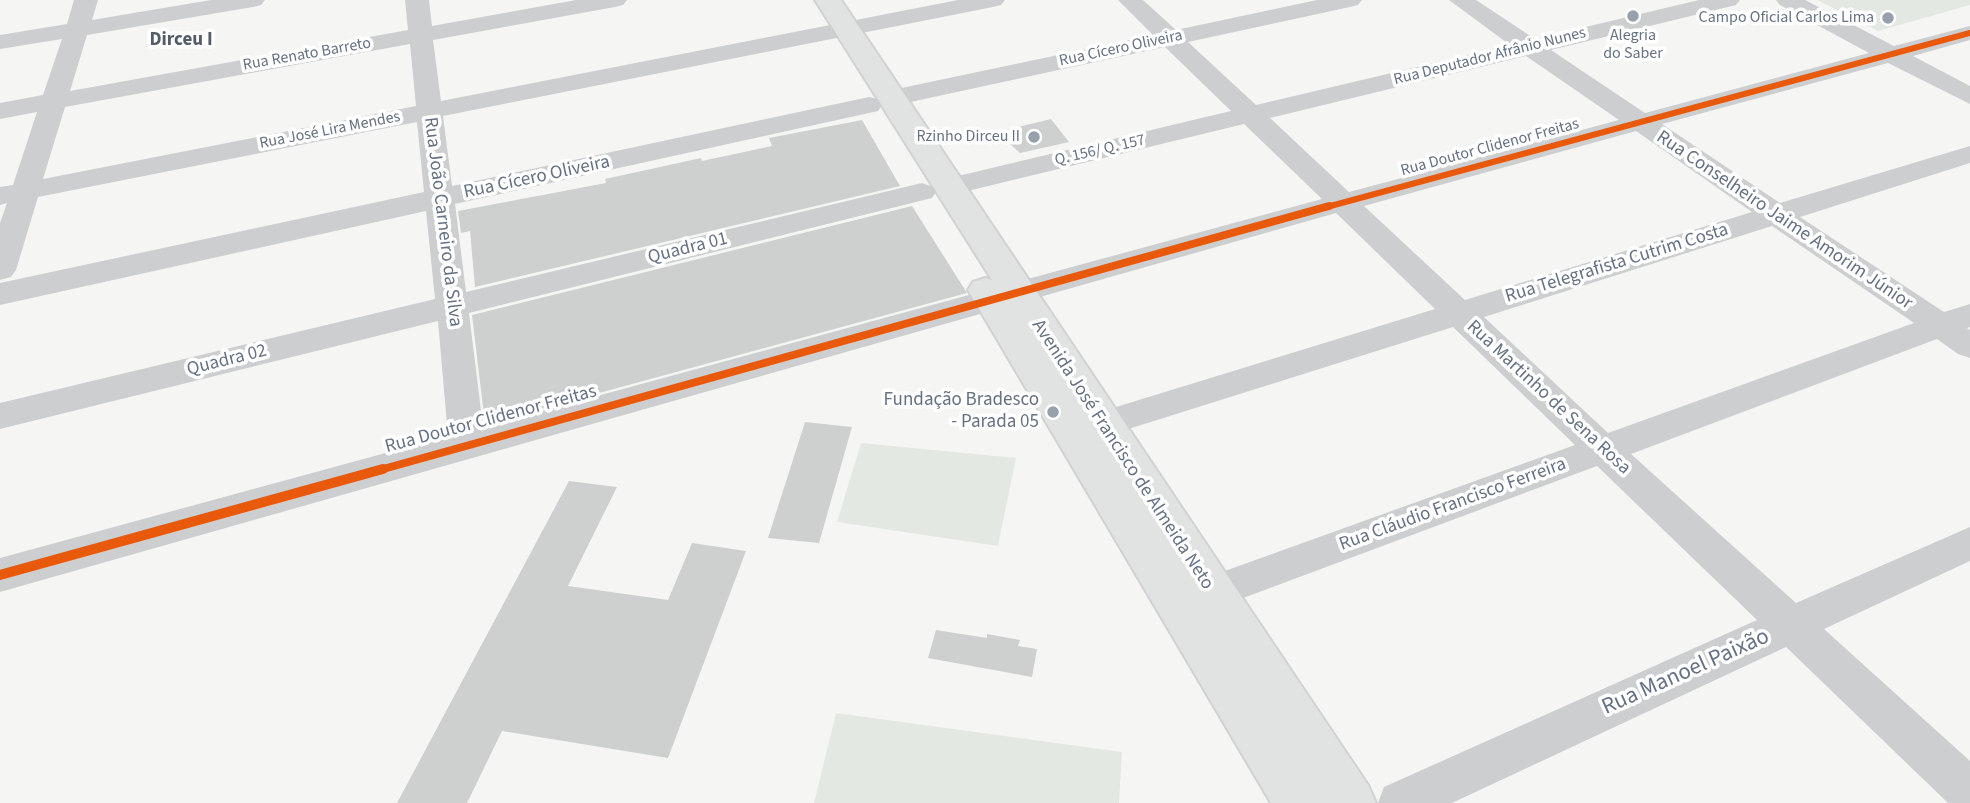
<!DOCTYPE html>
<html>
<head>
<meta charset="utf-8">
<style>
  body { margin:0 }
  canvas { display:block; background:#f5f6f4 }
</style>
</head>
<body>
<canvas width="1970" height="803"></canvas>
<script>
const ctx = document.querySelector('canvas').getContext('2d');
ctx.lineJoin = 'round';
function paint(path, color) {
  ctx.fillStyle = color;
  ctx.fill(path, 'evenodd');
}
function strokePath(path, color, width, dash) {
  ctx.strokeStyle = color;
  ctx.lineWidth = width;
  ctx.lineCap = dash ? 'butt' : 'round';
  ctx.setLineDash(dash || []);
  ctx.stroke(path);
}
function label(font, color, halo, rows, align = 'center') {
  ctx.font = font + ' "Source Sans 3",sans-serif';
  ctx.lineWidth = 7;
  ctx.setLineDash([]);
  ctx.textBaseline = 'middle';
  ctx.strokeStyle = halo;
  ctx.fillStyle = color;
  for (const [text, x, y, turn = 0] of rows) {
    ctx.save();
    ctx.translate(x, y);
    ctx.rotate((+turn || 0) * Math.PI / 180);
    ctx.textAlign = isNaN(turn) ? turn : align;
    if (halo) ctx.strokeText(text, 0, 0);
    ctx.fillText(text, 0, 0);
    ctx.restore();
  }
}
const green = new Path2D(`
  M1817 0H1970V5L1878 31Z
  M861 443 1016 458 998 546 837 522Z
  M836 713 1122 752 1119 803H814Z`);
const building = new Path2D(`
  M1051 119 1069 142 1020 153 997 132Z
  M862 120 900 186 475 287 470 231 461 233 458 211 606 183 605 179 701 158 702 161 772 146 769 138Z
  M912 206 967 293 485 424 472 315Z
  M805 422 852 427 819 543 768 538Z
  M569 481 617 487 568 586 668 600 692 543 746 551 668 758 502 731 467 803H397Z
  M936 630 987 638V634L1020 640 1018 646 1037 649 1032 677 928 658Z`);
const minor = new Path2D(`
  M74 0H98L92 20 211 0H265L261 5 253 7 87 35 70 91 408 30 405 0H429L432 26 576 0H627L623 5 615 7 433 40 441 101 958 0H1005L1001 5 993 7 443 116 452 186 869 97 878 99 882 105 878 111 869 113 455 204 466 292 922 183 933 187 937 181 1231 111 1165 47 892 106 883 104 879 98 883 92 892 90 1153 35 1118 0H1143L1176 30 1317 0H1362L1358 5 1350 7 1188 42 1256 105 1510 45 1449 0H1476L1535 39 1699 0H1740L1736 5 1551 50 1645 113 1869 53 1780 5 1776 0H1805L1894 46 1970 26V40L1913 56 1970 86V104L1888 63 1662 124 1780 203 1970 146V163L1800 217 1944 312 1970 304V327L1967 328 1970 330V358L1958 354 1937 339 1631 454 1796 603 1970 527V561L1824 629 1970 761V803H1948L1786 647 1452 803H1378L1384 787 1757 620 1597 466 1211 610 1197 605 1191 593 1197 581 1575 445 1453 327 1103 437 1090 433 1085 424 1090 415 1435 309 1336 213 0 592V558L448 436 438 321 0 429V403L435 299 426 211 0 305V283L424 192 417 122 38 197 16 270 11 277 0 280V223L7 203 0 205V187L13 185 37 112 0 119V103L43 95 62 39 0 49V35L67 24ZM410 44 416 106 43 179 65 107ZM1526 56 1619 120 1349 192 1270 118ZM1244 124 1322 199 483 427 469 313 932 198 936 192 947 196ZM1636 131 1752 212 1465 300 1364 206ZM1772 226 1914 323 1608 433 1484 317Z`);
const major = new Path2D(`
  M815 0H841L1368 785 1376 803H1271L968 290 973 282 985 278 992 280Z`);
const cyclewayFar2 = new Path2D(`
  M1323 208 1970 33`);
const cyclewayFar1 = new Path2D(`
  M376 471 1329 206`);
const cycleway = new Path2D(`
  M0 575 383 469`);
const markers = [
  [1633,16,7,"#98a0ab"],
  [1888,18,7,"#98a0ab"],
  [1034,137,7,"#98a0ab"],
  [1053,412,7,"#98a0ab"]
];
const farPoinames = [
  ["Campo Oficial Carlos Lima",1874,18],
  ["Alegria",1633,36,"center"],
  ["do Saber",1633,54,"center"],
  ["Rzinho Dirceu II",1020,137]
];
const farStreetnames = [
  ["Rua Cícero Oliveira",1121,49,-12],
  ["Rua Renato Barreto",307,55,-10],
  ["Rua Deputador Afrânio Nunes",1490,57,-14],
  ["Rua José Lira Mendes",330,131,-11],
  ["Rua Doutor Clidenor Freitas",1490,148,-15],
  ["Q. 156/ Q. 157",1100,151,-13]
];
const farQuarternames = [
  ["Dirceu I",181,41]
];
const streetNames = [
  ["Rua Cícero Oliveira",537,178,-12],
  ["Rua Conselheiro Jaime Amorim Júnior",1784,221,34],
  ["Rua João Carneiro da Silva",442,222,83],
  ["Quadra 01",688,249,-14],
  ["Rua Telegrafista Cutrim Costa",1617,264,-17],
  ["Quadra 02",227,361,-14],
  ["Rua Martinho de Sena Rosa",1548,398,43],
  ["Rua Doutor Clidenor Freitas",491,420,-15],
  ["Avenida José Francisco de Almeida Neto",1122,455,57],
  ["Rua Cláudio Francisco Ferreira",1453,505,-20]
];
const poiNames = [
  ["Fundação Bradesco",1039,401],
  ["- Parada 05",1039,423]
];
const nearStreetnames = [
  ["Rua Manoel Paixão",1686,673,-24]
];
paint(green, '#e4e8e2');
paint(building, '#ced0d0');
strokePath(major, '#d1d2d2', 4);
paint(minor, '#cdcecf');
paint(major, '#e1e2e2');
strokePath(cyclewayFar2, '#e8590c', 6);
strokePath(cyclewayFar1, '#e8590c', 8);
strokePath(cycleway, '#e8590c', 10);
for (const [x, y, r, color] of markers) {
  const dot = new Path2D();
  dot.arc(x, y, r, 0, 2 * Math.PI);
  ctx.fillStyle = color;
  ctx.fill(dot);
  strokePath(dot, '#fff', 2.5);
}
label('16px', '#667284', '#fff', farPoinames, 'right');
label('16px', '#667284', '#fff', farStreetnames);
label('bold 19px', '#545c69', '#fff', farQuarternames);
label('19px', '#667284', '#fff', streetNames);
label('19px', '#667284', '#fff', poiNames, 'right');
label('23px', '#667284', '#fff', nearStreetnames);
</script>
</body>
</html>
